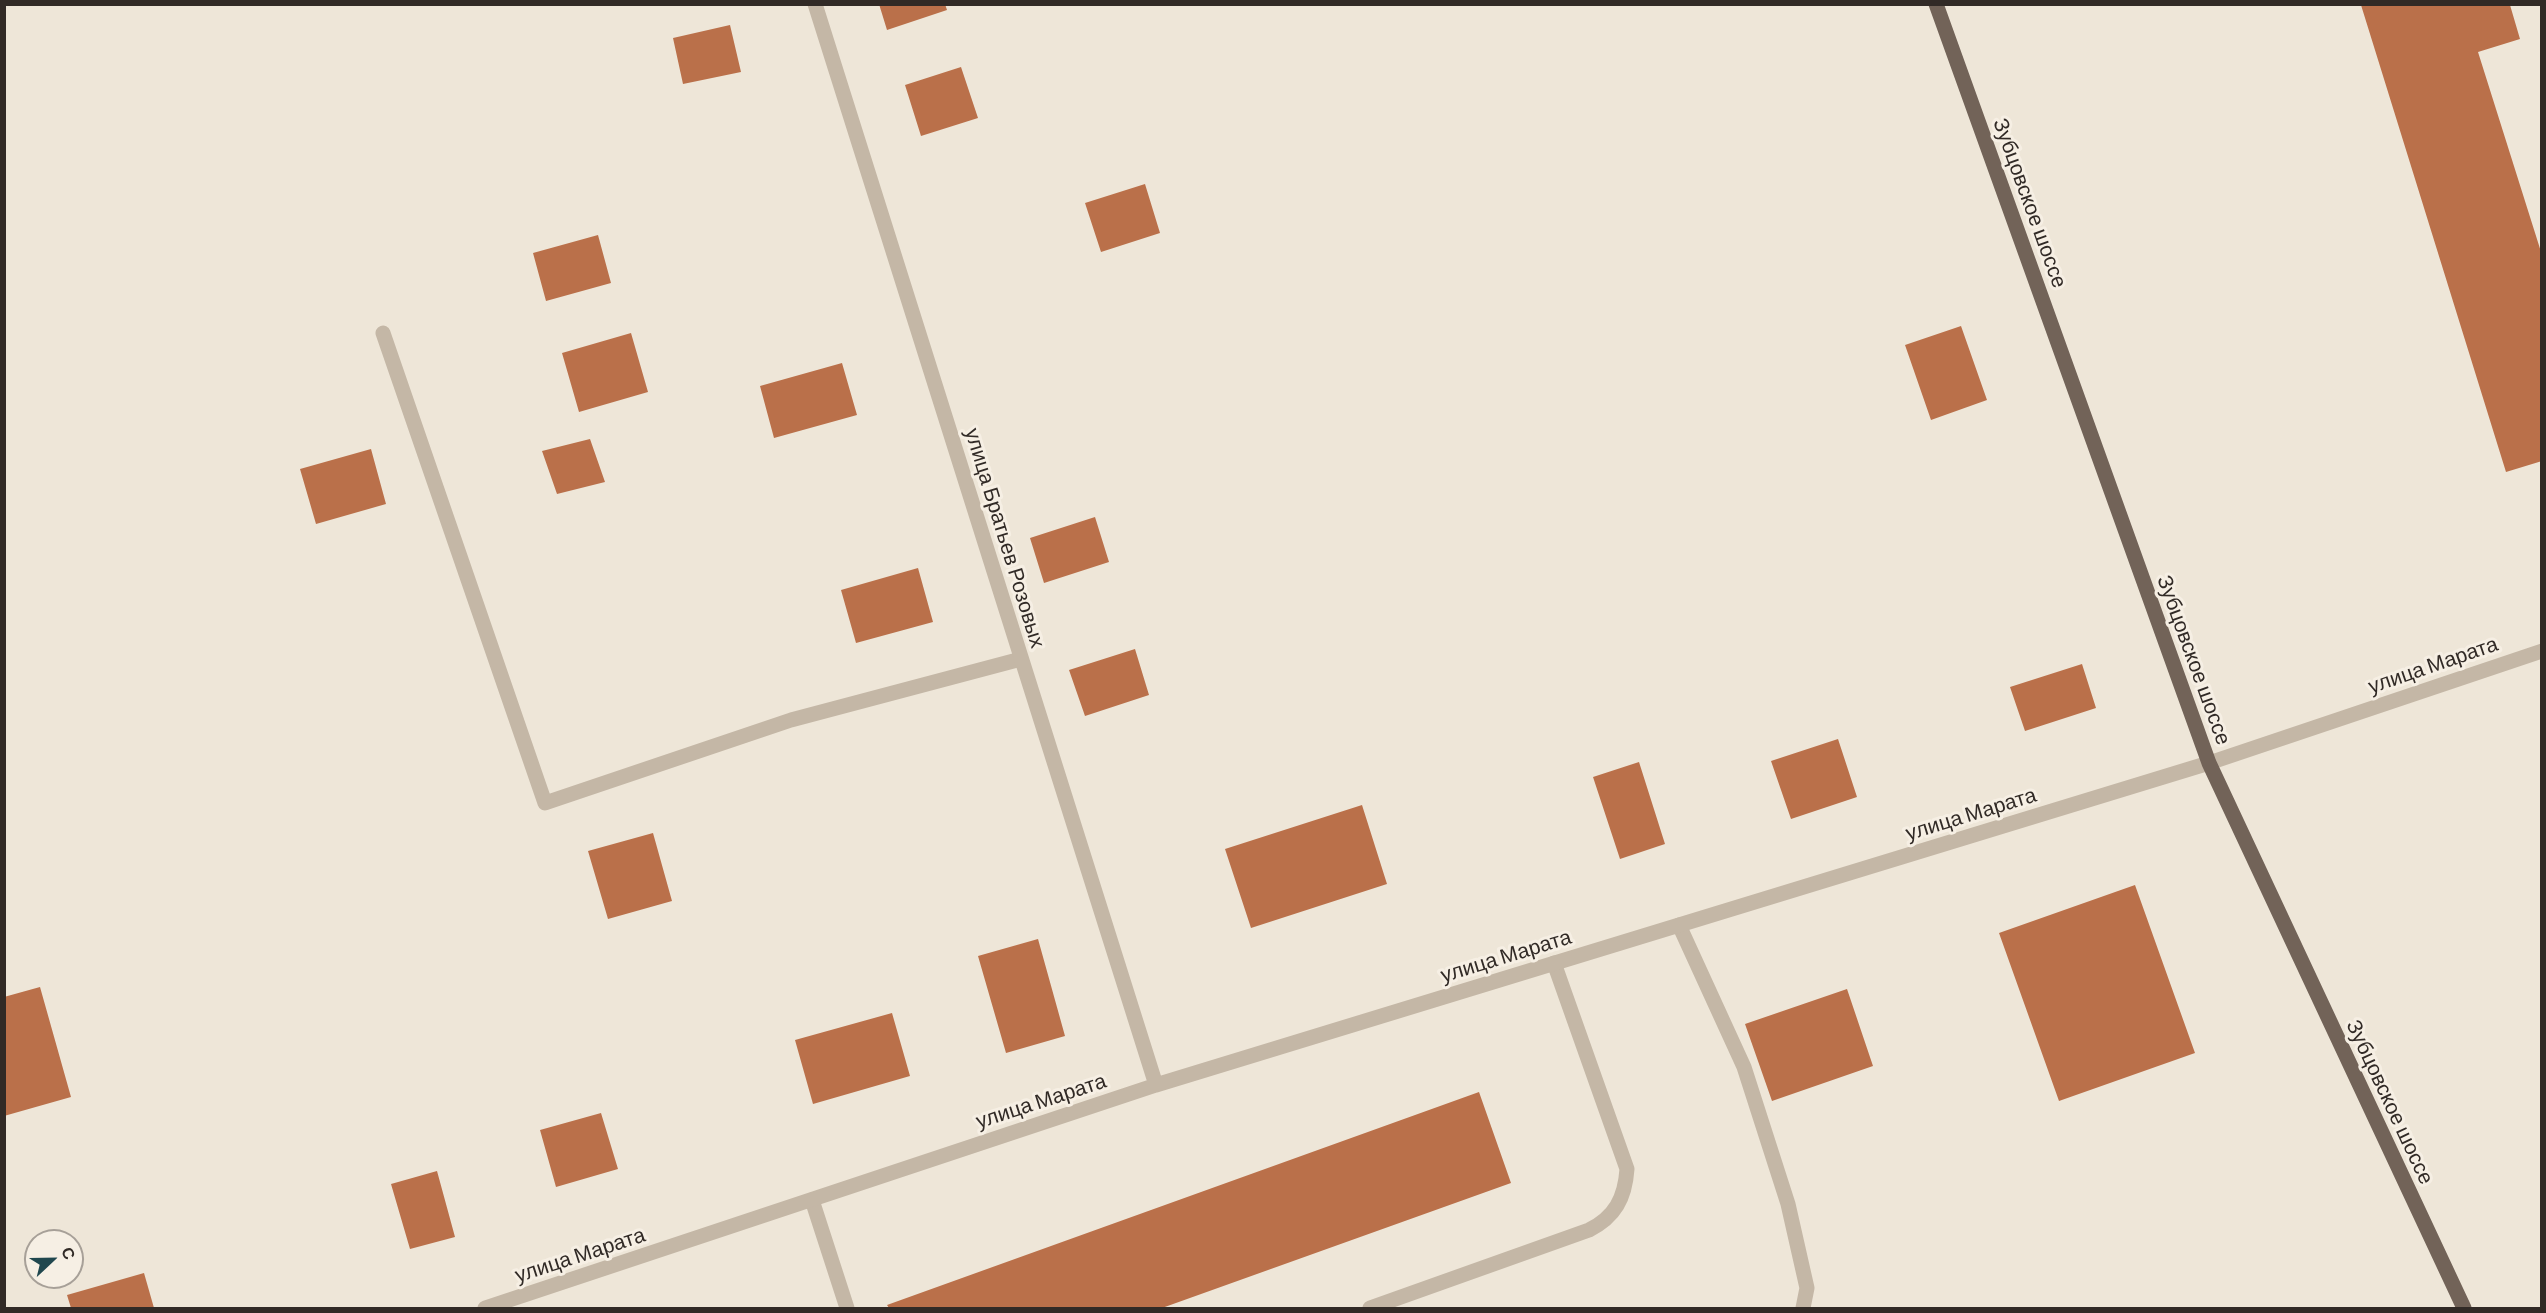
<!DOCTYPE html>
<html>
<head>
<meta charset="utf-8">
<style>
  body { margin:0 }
  #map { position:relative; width:2546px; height:1313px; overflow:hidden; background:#eee6d8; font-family:Barlow,sans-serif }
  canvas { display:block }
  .frame { position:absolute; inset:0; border:6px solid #312a26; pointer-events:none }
  .north { position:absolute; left:24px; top:1229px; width:60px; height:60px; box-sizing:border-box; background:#f6efe4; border:2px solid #a7a098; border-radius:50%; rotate:68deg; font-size:16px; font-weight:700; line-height:24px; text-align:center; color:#312a26 }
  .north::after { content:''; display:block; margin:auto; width:21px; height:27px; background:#20474e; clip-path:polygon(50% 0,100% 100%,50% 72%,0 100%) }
</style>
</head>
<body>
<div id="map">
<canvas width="2546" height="1313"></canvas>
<div class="frame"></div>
<div class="north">С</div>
</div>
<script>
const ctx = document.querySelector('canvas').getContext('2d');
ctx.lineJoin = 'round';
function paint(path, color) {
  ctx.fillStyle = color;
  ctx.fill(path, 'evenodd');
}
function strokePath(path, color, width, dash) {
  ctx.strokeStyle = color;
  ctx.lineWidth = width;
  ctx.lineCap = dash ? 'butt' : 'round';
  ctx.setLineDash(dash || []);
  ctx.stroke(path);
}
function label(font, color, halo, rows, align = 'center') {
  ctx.font = font + ' Barlow,sans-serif';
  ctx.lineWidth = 6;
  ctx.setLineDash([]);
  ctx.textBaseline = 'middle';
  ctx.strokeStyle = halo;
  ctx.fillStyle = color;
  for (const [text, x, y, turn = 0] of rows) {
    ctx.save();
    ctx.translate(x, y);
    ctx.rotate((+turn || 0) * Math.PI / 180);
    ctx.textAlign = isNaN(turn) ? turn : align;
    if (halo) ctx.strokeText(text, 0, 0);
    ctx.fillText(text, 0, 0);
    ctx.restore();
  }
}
const building = new Path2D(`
  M879 4H945L947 10 887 30Z
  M2361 5H2510L2520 39 2478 52 2542 255V461L2506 472Z
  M730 25 741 72 683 84 673 38Z
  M961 67 978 118 921 136 905 85Z
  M1145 184 1160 233 1101 252 1085 203Z
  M598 235 611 283 546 301 533 253Z
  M1961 326 1987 400 1931 420 1905 345Z
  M631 333 648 392 579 412 562 353Z
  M842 363 857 415 774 438 760 386Z
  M590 439 605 482 557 494 542 451Z
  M371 449 386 504 316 524 300 469Z
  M1095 517 1109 562 1044 583 1030 538Z
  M918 568 933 622 856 643 841 590Z
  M1135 649 1149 695 1085 716 1069 670Z
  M2082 664 2096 708 2025 731 2010 687Z
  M1838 739 1857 797 1791 819 1771 761Z
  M1639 762 1665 844 1620 859 1593 777Z
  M1362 805 1387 884 1251 928 1225 849Z
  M653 833 672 901 608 919 588 851Z
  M2135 885 2195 1053 2059 1101 1999 933Z
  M1038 939 1065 1036 1006 1053 978 956Z
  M40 987 71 1097 4 1116V997Z
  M1847 989 1873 1066 1772 1101 1745 1024Z
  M892 1013 910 1076 813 1104 795 1040Z
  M1479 1092 1511 1183 1162 1308H889L887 1305Z
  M601 1113 618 1169 556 1187 540 1130Z
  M437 1171 455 1237 410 1249 391 1184Z
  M144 1273 154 1308H71L67 1295Z`);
const lane = new Path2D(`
  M383 333 545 803 791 720 1021 659
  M1679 925 1744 1067 1788 1204 1807 1288 1803 1308
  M812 1200 847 1308
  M1370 1308 1589 1230C1615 1217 1625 1198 1627 1169L1554 963`);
const street = new Path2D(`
  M815 4 1156 1085
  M485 1308 1156 1085 2209 763 2542 651`);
const primary = new Path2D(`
  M1936 4 2209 763 2464 1308`);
const streetNames = [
  ["Зубцовское шоссе",2030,203,70],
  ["улица Братьев Розовых",1005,538,73],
  ["Зубцовское шоссе",2194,660,70],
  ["улица Марата",2433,665,-19],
  ["улица Марата",1971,814,-17],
  ["улица Марата",1506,956,-17],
  ["улица Марата",1041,1101,-18],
  ["Зубцовское шоссе",2390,1102,65],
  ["улица Марата",580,1255,-18]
];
paint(building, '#ba704a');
strokePath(lane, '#c4b7a6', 15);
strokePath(street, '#c4b7a6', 15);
strokePath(primary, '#726358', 15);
label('21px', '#312a26', '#f6efe4', streetNames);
</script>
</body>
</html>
